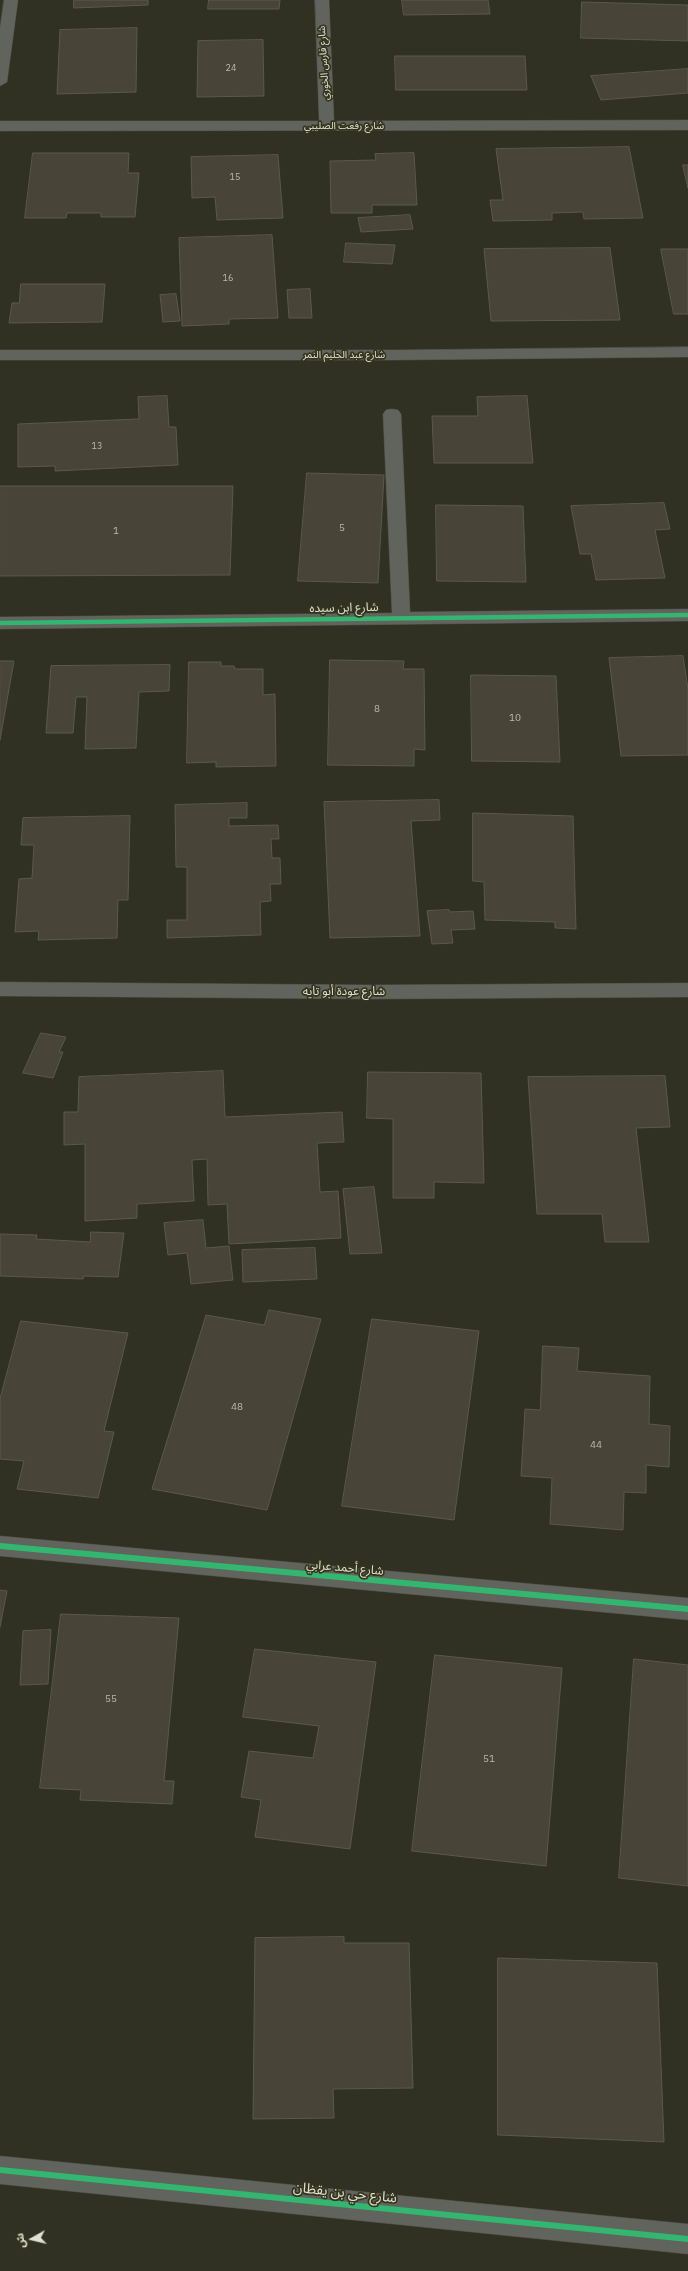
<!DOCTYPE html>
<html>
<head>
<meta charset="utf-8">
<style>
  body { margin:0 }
  #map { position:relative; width:688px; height:2271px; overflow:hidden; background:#303023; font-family:"IBM Plex Sans","Noto Sans Arabic",sans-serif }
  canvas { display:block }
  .north { position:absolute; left:12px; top:2219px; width:40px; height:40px; -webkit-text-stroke:3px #35351e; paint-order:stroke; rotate:262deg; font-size:11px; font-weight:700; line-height:16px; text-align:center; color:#e0e1d2 }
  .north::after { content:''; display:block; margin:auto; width:14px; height:18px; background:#e0e1d2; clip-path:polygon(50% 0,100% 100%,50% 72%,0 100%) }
</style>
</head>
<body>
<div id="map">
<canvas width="688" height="2271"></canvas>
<div class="north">ش</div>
</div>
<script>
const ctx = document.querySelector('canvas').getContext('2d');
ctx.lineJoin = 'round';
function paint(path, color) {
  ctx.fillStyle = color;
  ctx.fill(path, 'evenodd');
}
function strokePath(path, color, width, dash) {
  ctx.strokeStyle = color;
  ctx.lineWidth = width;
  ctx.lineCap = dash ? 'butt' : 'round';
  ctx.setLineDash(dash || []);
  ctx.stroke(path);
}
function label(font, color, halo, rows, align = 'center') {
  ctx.font = font + ' "IBM Plex Sans","Noto Sans Arabic",sans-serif';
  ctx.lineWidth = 3.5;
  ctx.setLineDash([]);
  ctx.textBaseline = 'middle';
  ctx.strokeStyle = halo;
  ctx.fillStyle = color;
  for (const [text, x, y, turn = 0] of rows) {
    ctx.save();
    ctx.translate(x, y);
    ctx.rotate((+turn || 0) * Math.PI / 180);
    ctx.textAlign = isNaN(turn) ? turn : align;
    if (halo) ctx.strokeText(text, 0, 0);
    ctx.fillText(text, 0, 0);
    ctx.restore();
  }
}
const building = new Path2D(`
  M74 0H148V5L74 8Z
  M209 0H280L279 9H208Z
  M402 0H488L490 14 404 15Z
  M582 2 688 5V41L581 38Z
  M137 28 136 92 57 94 60 30Z
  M263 40 264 96 197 97 198 41Z
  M395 56H525L527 90H396Z
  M688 69V93L601 100 591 76Z
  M629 147 643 218 584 219 583 212 552 213V220L493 221 490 200H503L496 149Z
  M33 153H129L128 173H139L135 217H101V213H67L66 218H25Z
  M414 153 417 205H372V213H331L330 161 376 160 375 154Z
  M278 155 283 218 217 220 215 197 192 198 191 157Z
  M683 165H688V188Z
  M410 215 413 229 361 232 358 218Z
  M272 235 278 318 229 319V324L182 326 179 238Z
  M346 243 395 245 392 264 344 262Z
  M610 248 620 320 491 321 484 249Z
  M661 249H688V314H674Z
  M21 284H105L102 322 9 323 12 303H19Z
  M310 289 312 318H289L287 290Z
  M176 294 180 321 163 322 160 295Z
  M167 396 169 427H176L178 465 55 471V466L18 467V424L139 419 138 397Z
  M527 396 533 463H434L432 416H478L477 397Z
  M307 473 384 475 378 583 298 581Z
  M0 486H233L230 575 0 576Z
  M664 503 670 529 655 530 665 578 596 580 591 554H580L571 506Z
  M436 505 523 506 526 582 437 581Z
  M683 656 688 689V755L621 756 609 658Z
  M330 660 404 661 403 669H424L425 750 414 749V766L328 765Z
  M0 661H14L0 740Z
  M189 662H221V666H234L235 669H263V695L275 694 276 766 216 767V762L187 763Z
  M170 665 169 691 139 692 136 748 85 749 87 697H76L73 733H46L51 666Z
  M471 675 556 676 560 762 472 761Z
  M439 800 440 820 411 821 420 936 330 938 324 802Z
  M247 803V818H229V826L278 825 279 839H271L272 858H280L281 884H270L271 901 260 902 261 935 167 938V920H187V867H176L175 805Z
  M473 813 573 816 576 929 555 928V922L485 920 484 882 473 881Z
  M130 816 128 900H118L117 938 38 940 39 931 15 932 19 879 32 878 34 845H21L23 818Z
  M449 910 450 912 473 911 475 929 451 930 453 943 432 944 427 911Z
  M41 1033 66 1037 59 1052H63L53 1078 23 1073Z
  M223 1071 225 1117 342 1112 344 1142 317 1143 320 1192 338 1191 341 1238 229 1244 227 1204 208 1205 207 1159 192 1160 194 1201 137 1204V1218L85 1221V1144L64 1145V1112H78L79 1077Z
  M368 1072 481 1073 484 1183 434 1182V1198H393V1119L367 1118Z
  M665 1076 670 1127 636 1128 649 1242H605L602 1214H537L528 1077Z
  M374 1187 382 1253 350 1254 343 1189Z
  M203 1220 206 1248 229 1246 233 1280 191 1284 187 1253 168 1255 164 1223Z
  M91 1232 124 1233 118 1277 84 1276 83 1279 0 1276V1234L37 1235 36 1239 90 1242Z
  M315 1248 317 1279 243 1282 242 1250Z
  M269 1310 321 1319 267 1510 152 1489 206 1315 264 1325Z
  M372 1319 479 1331 454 1520 342 1506Z
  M21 1321 128 1333 104 1431 114 1432 98 1498 17 1489 24 1461 0 1459V1399Z
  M543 1346 579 1348 577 1371 650 1376 649 1424 670 1426 669 1467 646 1465V1493L624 1492 623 1530 550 1524 552 1478 521 1476 525 1409 540 1410Z
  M0 1590 7 1591 0 1627Z
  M61 1614 179 1618 164 1781H174L172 1804 80 1800 81 1790 40 1788Z
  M51 1630 48 1684 20 1685 23 1631Z
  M255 1649 376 1662 350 1849 255 1837 261 1800 241 1797 249 1751 313 1758 319 1726 243 1717Z
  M435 1655 562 1668 546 1866 412 1851Z
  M634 1659 688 1665V1886L619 1878Z
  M344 1937V1943H409L413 2088 333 2089 334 2118 253 2119 255 1938Z
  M498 1958 657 1963 664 2142 498 2135Z`);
const minor = new Path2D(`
  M4 0H18L7 82 0 86V28Z
  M315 0H329L334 121 688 120V130L0 131V121H319Z
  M688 347V357L396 360H0V350H396Z
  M392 409 398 410 401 414 410 612 688 609V621L0 629V617L392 613 383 414 386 410Z
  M0 982 372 985 688 983V997L372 999 0 996Z
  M0 1536 688 1598V1620L0 1556Z
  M0 2156 688 2224V2254L0 2184Z`);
const cyclewayFar1 = new Path2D(`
  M0 623 688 615`);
const cycleway = new Path2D(`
  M0 1546 688 1609
  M0 2170 688 2239`);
const farNumbernames = [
  ["24",231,68],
  ["15",235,177],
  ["16",228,278],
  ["13",97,446]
];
const farStreetnames = [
  ["شارع فارس الخوري",324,63,-93],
  ["شارع رفعت الصليبي",344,126],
  ["شارع عبد الحليم النمر",344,355]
];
const numberNames = [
  ["5",342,528],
  ["1",116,531],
  ["8",377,709],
  ["10",515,718],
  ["48",237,1407],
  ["44",596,1445],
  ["55",111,1699],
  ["51",489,1759]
];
const streetNames = [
  ["شارع ابن سيده",344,608,-1],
  ["شارع عودة أبو تايه",344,992],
  ["شارع أحمد عرابي",345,1568,5]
];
const nearStreetnames = [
  ["شارع حي بن يقظان",345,2193,6]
];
paint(building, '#484437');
strokePath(building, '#5b584e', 1);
strokePath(minor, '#4b4b40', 1);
paint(minor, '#61635d');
strokePath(cyclewayFar1, '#33b770', 4.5);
strokePath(cycleway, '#33b770', 6);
label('9px', '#babaab', null, farNumbernames);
label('10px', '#e0e1d2', '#35351e', farStreetnames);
label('10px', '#babaab', null, numberNames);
label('12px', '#e0e1d2', '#35351e', streetNames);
label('14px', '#e0e1d2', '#35351e', nearStreetnames);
</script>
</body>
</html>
